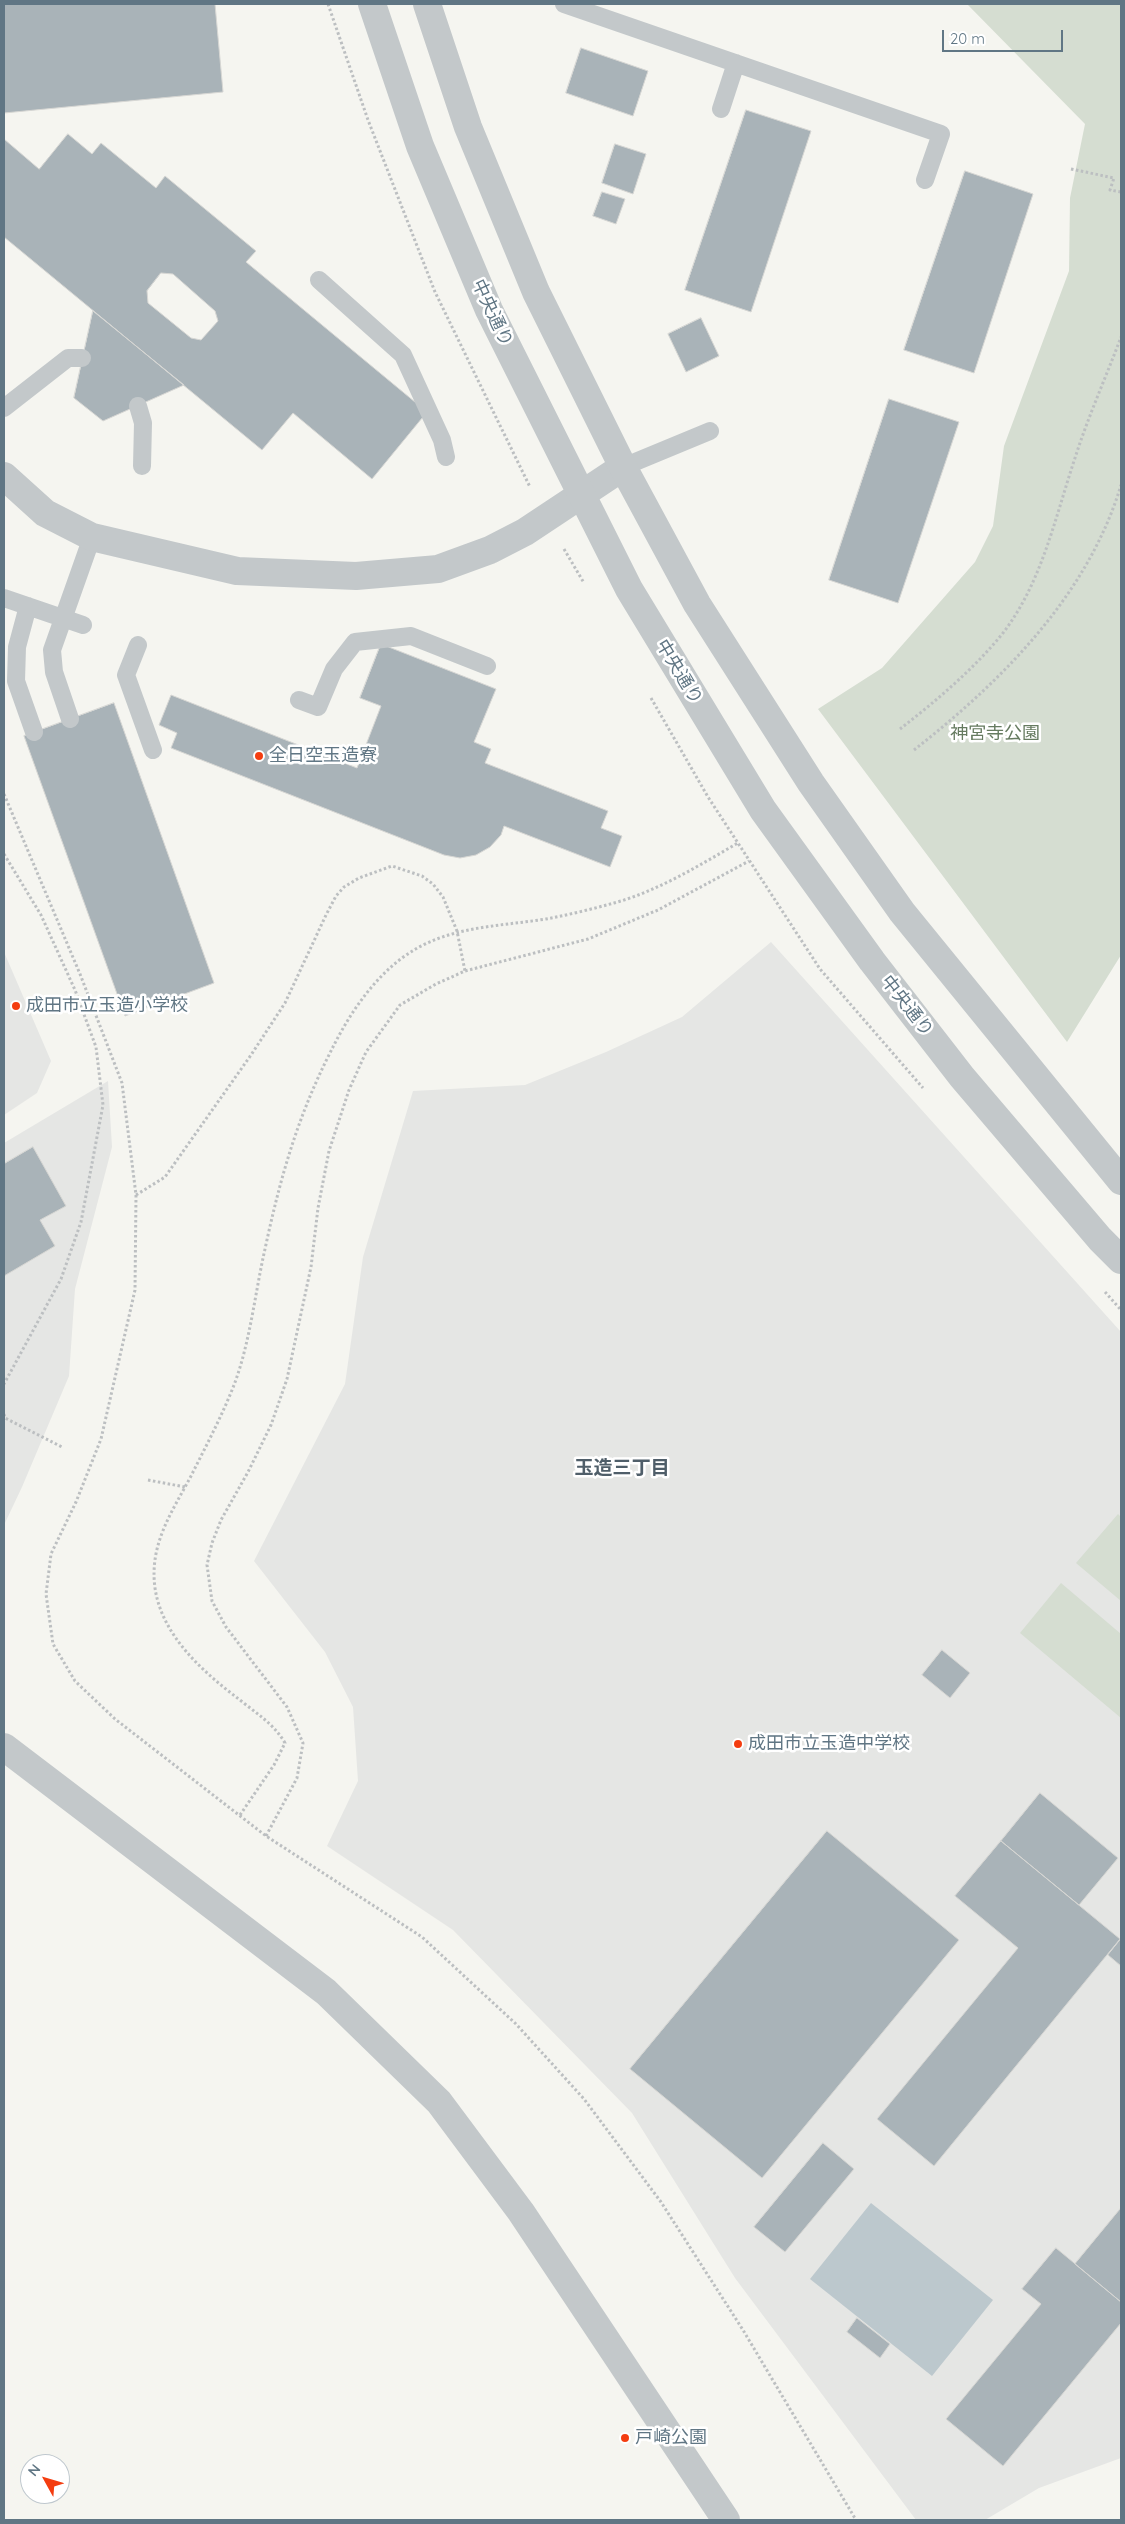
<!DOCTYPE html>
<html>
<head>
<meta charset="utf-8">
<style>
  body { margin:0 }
  #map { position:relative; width:1125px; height:2524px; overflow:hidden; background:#f5f5f0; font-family:Quicksand,sans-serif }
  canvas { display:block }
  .frame { position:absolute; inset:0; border:5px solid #607684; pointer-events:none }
  .north { position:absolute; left:20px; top:2454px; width:50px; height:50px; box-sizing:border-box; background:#fff; border:1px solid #bfc8ce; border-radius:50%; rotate:309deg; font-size:14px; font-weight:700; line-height:20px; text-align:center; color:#607684 }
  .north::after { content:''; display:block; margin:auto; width:18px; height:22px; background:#f43d10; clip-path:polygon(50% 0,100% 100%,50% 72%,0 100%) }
  .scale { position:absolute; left:942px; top:30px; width:121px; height:22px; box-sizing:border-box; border:2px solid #607684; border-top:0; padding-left:6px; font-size:15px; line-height:18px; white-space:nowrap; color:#607684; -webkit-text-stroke:4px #fff; paint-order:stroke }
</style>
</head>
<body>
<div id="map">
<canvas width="1125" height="2524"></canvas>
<div class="frame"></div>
<div class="north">N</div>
<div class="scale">20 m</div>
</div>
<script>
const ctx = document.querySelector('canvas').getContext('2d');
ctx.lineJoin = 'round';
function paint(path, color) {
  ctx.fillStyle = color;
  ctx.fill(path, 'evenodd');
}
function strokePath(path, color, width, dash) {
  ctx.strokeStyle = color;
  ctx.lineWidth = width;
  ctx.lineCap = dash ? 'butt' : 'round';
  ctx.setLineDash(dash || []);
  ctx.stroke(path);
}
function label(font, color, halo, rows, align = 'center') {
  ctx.font = font + ' Quicksand,"Noto Sans JP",sans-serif';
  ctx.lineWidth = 5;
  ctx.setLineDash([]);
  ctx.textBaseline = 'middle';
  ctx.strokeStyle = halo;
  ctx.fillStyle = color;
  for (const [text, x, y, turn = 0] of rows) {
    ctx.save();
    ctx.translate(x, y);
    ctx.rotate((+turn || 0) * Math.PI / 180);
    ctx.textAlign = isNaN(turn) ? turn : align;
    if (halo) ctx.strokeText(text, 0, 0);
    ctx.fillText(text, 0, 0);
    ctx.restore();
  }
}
const built = new Path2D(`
  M771 942 1121 1332V2458L1039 2488 985 2520H916L735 2278 632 2113 453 1930 327 1846 358 1781 353 1707 325 1652 254 1561 345 1384 363 1257 413 1091 525 1085 606 1052 682 1017Z
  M4 952 51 1061 37 1093 4 1115Z
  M108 1081 112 1147 75 1289 69 1376 22 1487 4 1525V1143Z`);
const green = new Path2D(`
  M967 4H1121V955L1067 1042 818 709 882 668 975 562 993 526 1004 446 1069 271 1070 198 1085 124Z
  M1118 1514 1121 1517V1601L1076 1563Z
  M1061 1583 1121 1634V1718L1020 1633Z`);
const water = new Path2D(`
  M871 2203 993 2300 932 2376 810 2279Z`);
const building = new Path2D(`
  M4 4H215L223 92 4 113Z
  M581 48 648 71 633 116 566 93Z
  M746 110 811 131 751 312 685 290Z
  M68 134 92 154 101 143 156 188 165 176 256 251 246 262 427 412 372 479 293 413 262 450 4 237V139L39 169ZM161 273 173 274 215 311 218 321 201 340 191 338 148 303 147 291Z
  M615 144 646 154 633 194 602 183Z
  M965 171 1033 194 974 373 904 350Z
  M602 192 625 199 616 224 593 216Z
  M93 311 184 385 103 421 74 398Z
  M701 318 719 356 686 372 668 334Z
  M889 399 959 422 898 603 829 580Z
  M381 644 496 689 474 742 491 749 485 763 608 811 601 828 622 836 610 867 504 826 501 835 490 847 476 855 460 858 444 855 171 748 177 733 159 725 171 695 357 768 381 706 360 698Z
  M114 703 214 983 125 1016 24 736Z
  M33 1147 66 1206 40 1220 55 1246 4 1276V1164Z
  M942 1650 970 1673 950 1698 922 1675Z
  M1040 1793 1118 1858 1079 1905 1001 1841Z
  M827 1831 959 1940 762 2178 630 2069Z
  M1001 1841 1120 1939 934 2166 877 2119 1018 1948 955 1896Z
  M1120 1940 1121 1941V1966L1108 1955Z
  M823 2143 854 2169 785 2252 754 2227Z
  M1121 2208V2302L1075 2264Z
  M1056 2248 1121 2302V2323L1003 2466 946 2419 1041 2304 1022 2289Z
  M857 2318 890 2344 880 2358 847 2332Z`);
const path = new Path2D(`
  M328 4 368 120 435 292 530 487
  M1071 169 1114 178 1110 190 1121 192
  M564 549 584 583
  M651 698 708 797 820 969 923 1088
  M900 729C936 701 974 669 1003 633 1042 582 1055 518 1075 458 1088 417 1106 377 1121 337
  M914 750C1002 681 1088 595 1121 485
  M4 794 80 974 122 1083 136 1195 135 1290 101 1439 76 1502 51 1554 46 1594 53 1644 75 1681 115 1719 266 1836 422 1937 516 2024 584 2099 661 2202 743 2330 856 2520
  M4 854 41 915 75 990 96 1047 103 1105 81 1222 61 1279 4 1384
  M136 1195 165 1177 251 1055 285 1003 326 915 336 896 344 887 359 878 392 866 422 876 433 884 443 897 457 931 465 971
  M1105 1292 1121 1310
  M4 1414 5 1418 62 1447
  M148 1480 185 1487
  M240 1815 274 1765 285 1743C274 1724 257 1714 240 1700 203 1672 162 1636 155 1588 149 1544 172 1512 191 1476 206 1446 222 1416 234 1385 250 1343 255 1293 265 1249 280 1179 297 1118 330 1053 347 1018 370 982 402 958 445 926 495 927 546 919 568 915 592 909 614 903 658 891 698 866 738 843
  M266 1836 297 1778 303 1743 287 1707 226 1627 212 1601 207 1565 212 1543 221 1520 248 1472 271 1425 287 1379 311 1267 318 1208 329 1151 349 1090 366 1052 400 1005 436 984 465 971 588 939 658 910 749 861`);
const service = new Path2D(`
  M564 4 941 134 925 180
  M721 109 736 63
  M319 280 403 355 442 440 446 457
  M138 406 143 423 142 466
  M4 408 68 358H82
  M623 467 710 431
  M4 598 83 625
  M28 606 17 647 16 681 34 732
  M138 645 126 675 153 750
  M299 700 318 707 334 669 355 642 411 636 487 666
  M70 719 54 672 52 650 92 537`);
const minor = new Path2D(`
  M4 476 45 513 92 537 237 571 356 576 438 569 490 550 525 532 623 467`);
const tertiary = new Path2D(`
  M372 4 420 146 489 310 629 589 763 810 872 961 962 1077 1100 1239 1121 1260
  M427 4 468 127 536 292 623 467 697 604 811 783 902 912 1121 1181
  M4 1747 326 1992 439 2102 521 2212 726 2520`);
const markers = [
  [259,756,5,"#f43d10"],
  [16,1006,5,"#f43d10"],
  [738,1744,5,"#f43d10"],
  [625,2438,5,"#f43d10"]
];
const streetNames = [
  ["中央通り",492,313,65],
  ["中央通り",679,672,59],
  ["中央通り",907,1006,52]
];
const parkNames = [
  ["神宮寺公園",995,734]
];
const poiNames = [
  ["全日空玉造寮",269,756],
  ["成田市立玉造小学校",26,1006],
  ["成田市立玉造中学校",748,1744],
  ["戸崎公園",635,2438]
];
const neighbourhoodNames = [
  ["玉造三丁目",622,1468]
];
paint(built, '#e5e6e4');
paint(green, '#d5ddd1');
paint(water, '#bcc8cd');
paint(building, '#a9b3b8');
strokePath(building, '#d6d6d3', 1);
strokePath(path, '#bcbfc1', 3, [2.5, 2.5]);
strokePath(service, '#c3c8ca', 18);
strokePath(minor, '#c3c8ca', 28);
strokePath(tertiary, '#c3c8ca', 28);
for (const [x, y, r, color] of markers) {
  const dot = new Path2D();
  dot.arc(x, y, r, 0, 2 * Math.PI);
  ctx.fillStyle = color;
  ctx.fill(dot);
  strokePath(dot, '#fff', 2);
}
label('18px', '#607684', '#fff', streetNames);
label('18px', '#667b60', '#fff', parkNames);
label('18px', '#607684', '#fff', poiNames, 'left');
label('bold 19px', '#4f5e69', '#fff', neighbourhoodNames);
</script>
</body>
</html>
